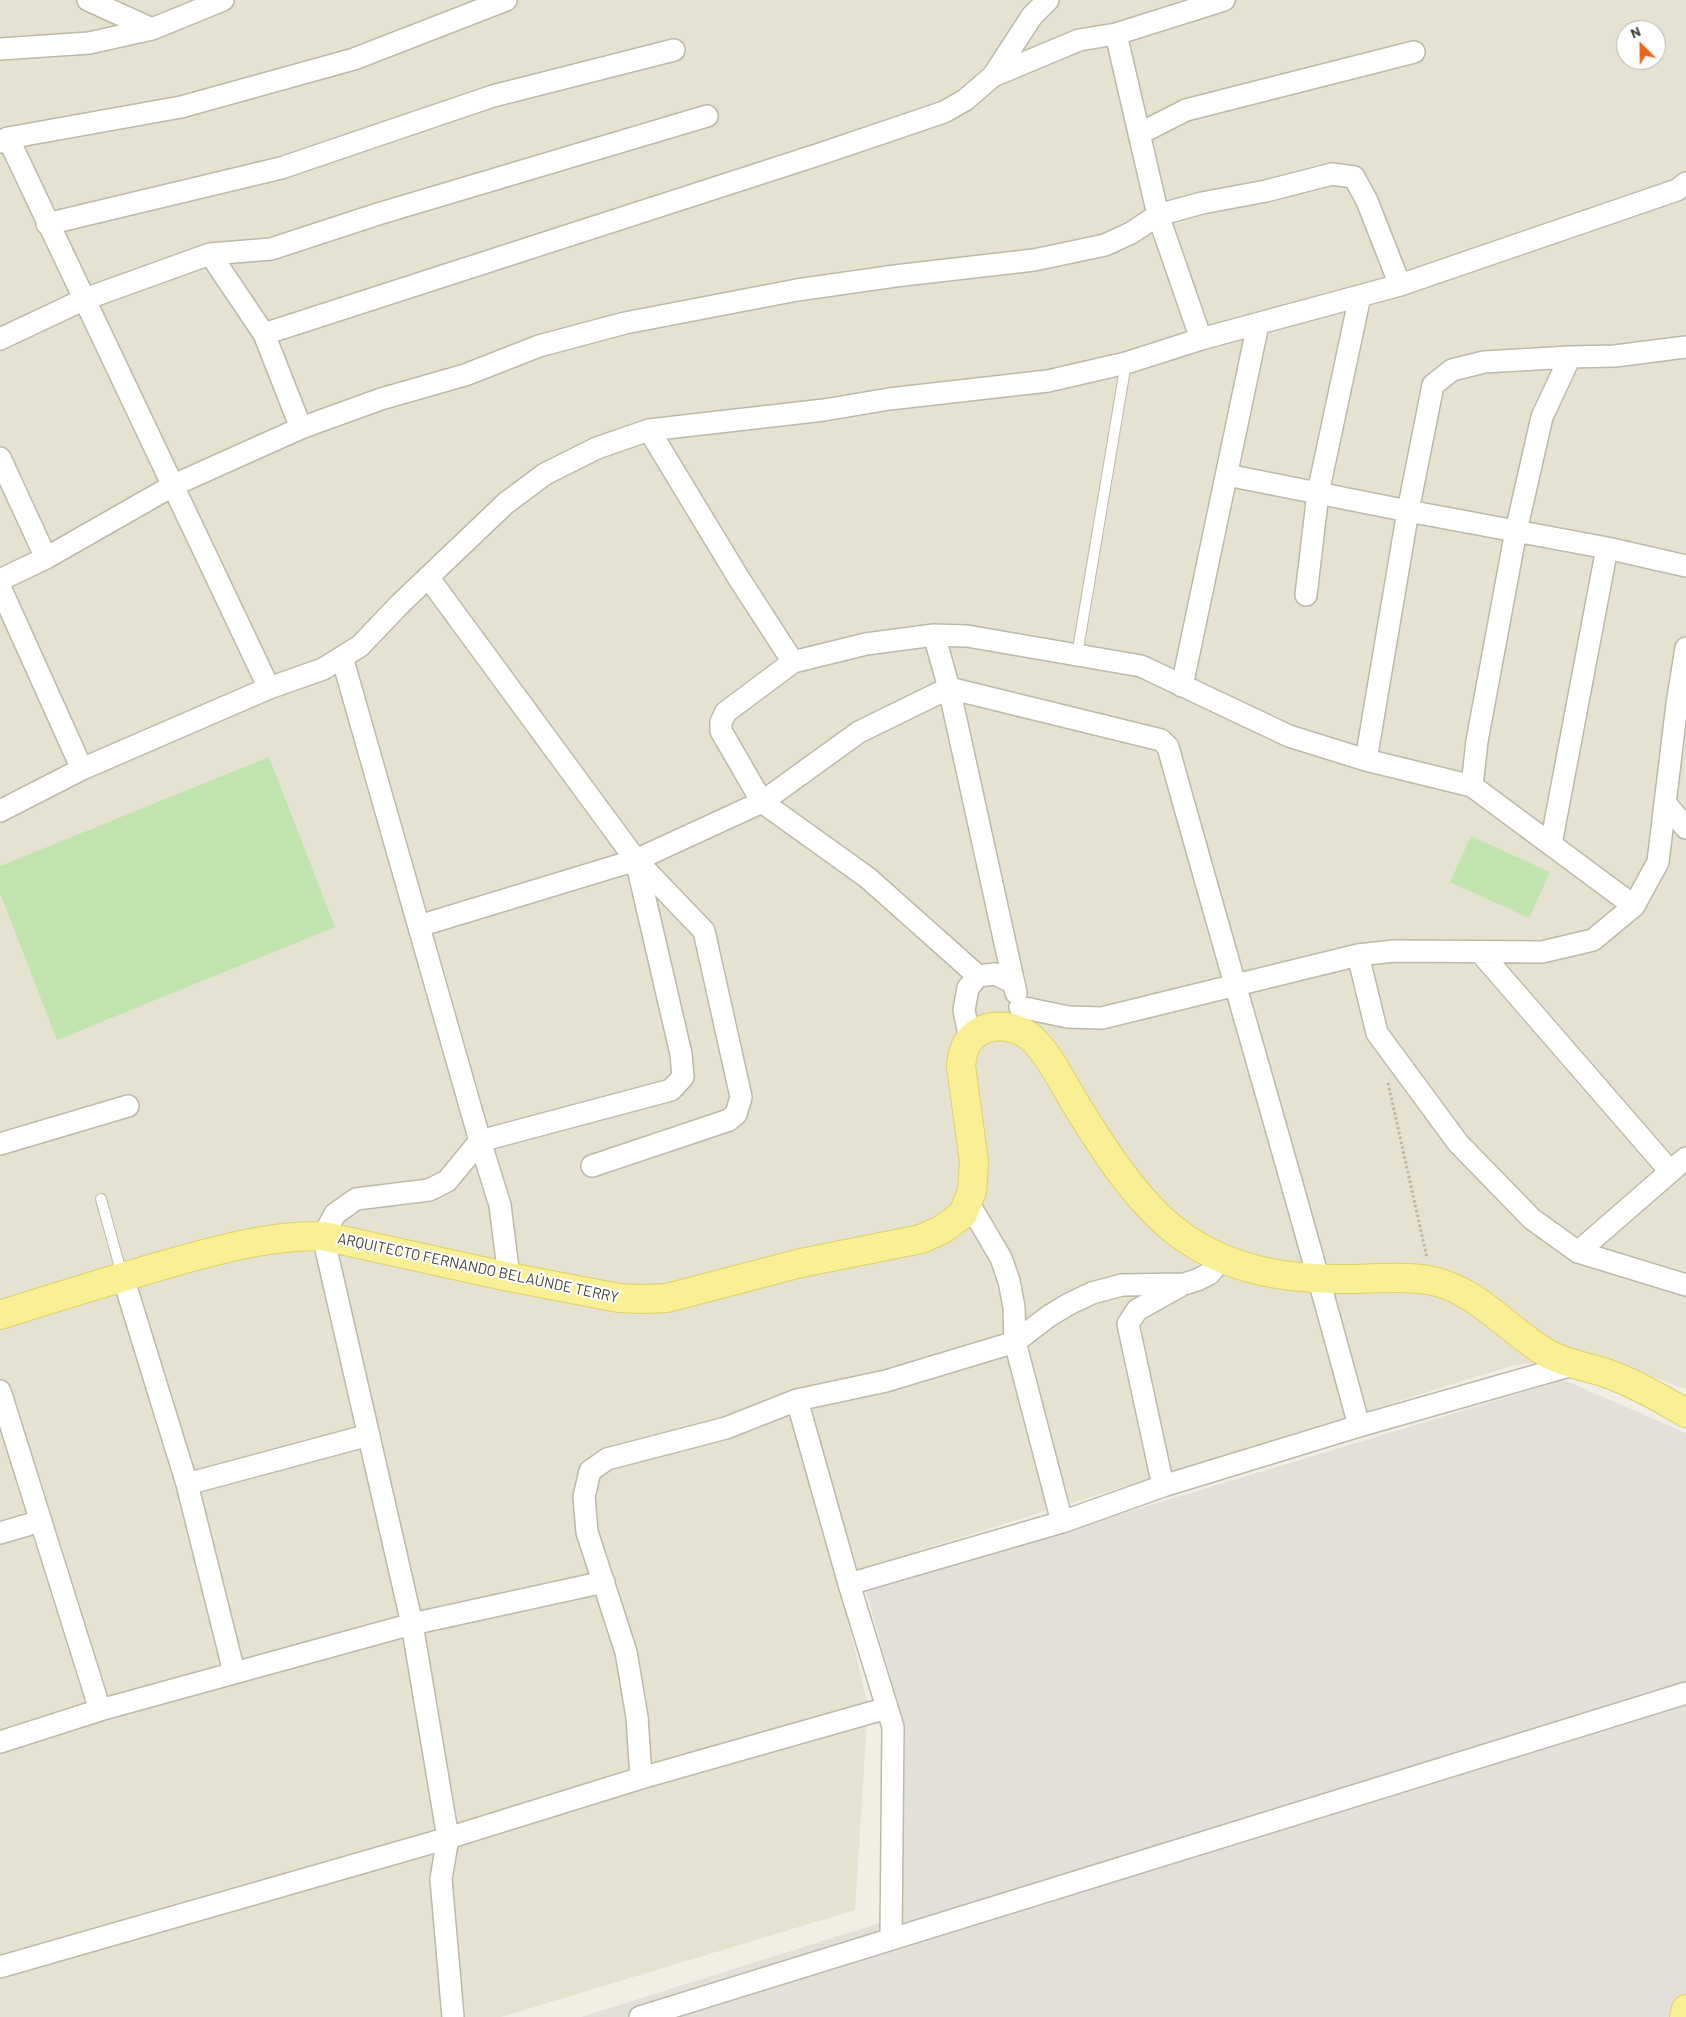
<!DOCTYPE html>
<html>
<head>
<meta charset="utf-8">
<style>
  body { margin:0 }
  #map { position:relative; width:1686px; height:2017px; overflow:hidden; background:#f1efe4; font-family:Barlow,sans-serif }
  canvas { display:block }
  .north { position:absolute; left:1616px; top:20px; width:50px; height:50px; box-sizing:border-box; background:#fff; border:1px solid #b3b3ae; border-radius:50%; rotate:337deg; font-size:14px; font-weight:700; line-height:20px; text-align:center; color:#424034 }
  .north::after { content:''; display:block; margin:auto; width:18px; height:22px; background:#ef651d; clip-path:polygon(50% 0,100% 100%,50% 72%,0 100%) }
</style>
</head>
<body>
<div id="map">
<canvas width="1686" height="2017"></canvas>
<div class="north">N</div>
</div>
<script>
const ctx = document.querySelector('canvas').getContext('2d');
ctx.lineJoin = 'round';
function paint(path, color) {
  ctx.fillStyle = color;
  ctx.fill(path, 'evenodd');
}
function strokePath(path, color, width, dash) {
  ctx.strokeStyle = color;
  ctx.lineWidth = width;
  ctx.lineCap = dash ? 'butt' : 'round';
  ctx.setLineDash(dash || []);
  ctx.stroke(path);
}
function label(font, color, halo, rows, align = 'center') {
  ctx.font = font + ' Barlow,sans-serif';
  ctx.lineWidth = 4;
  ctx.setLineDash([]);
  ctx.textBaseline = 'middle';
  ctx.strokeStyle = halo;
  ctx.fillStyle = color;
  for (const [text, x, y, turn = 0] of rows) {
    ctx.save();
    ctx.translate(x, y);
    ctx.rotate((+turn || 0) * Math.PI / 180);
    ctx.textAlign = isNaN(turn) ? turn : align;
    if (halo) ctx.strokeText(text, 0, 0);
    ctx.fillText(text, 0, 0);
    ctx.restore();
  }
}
const residential = new Path2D(`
  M0 0H1686V1389L1595 1355 1511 1366 837 1576 868 1705 855 1910 501 2017H0ZM1626 30H1656V60H1626Z`);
const industrial = new Path2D(`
  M1564 1380 1686 1433V2017H581L902 1916 900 1712 866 1591Z`);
const green = new Path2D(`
  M269 757 335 927 57 1040 0 893V866Z
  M1471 836 1550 872 1529 918 1450 882Z`);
const path = new Path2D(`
  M1388 1083 1427 1258`);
const service = new Path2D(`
  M1077 655 1126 363
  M101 1199 122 1275`);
const minor = new Path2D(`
  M88 0 152 29
  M1116 34 1158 215 1201 339
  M0 49 89 43 152 29 223 0
  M993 76 1079 40 1116 34 1224 0
  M1139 134 1186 110 1414 52
  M8 138 269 688
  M0 142 8 138 181 107 354 59 506 0
  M47 224 281 168 493 96 674 50
  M210 254 264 334 301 428
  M264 334 817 155 944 112 965 100 993 76 1032 16 1048 0
  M0 339 85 299 210 254 271 249 378 214 707 116
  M649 430 738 577 793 662
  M0 458 46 558
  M1227 475 1408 511 1607 548 1551 844
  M1607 548 1686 566
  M428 577 636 860 681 1054 683 1077 671 1090 480 1141 447 1181 429 1190 356 1199 335 1214 323 1236 412 1624 448 1838 441 1879 453 2017
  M0 580 46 558 174 485 301 428 381 399 465 375 539 346 625 323 797 290 895 276 1034 260 1105 245 1131 233 1158 215 1202 203 1266 191 1332 174 1354 177 1367 201 1400 285
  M0 587 82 769
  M1306 595 1318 493 1360 296
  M934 635 949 688 1016 993
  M342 657 480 1141 500 1205 509 1277
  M1182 686 1258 324
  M1366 760 1408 511 1433 385 1452 370 1484 362 1570 357
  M1472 786 1477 741 1516 531 1542 417 1570 357 1615 356 1686 347
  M1666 804 1686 828
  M0 811 82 769 269 688 323 669 360 646 400 604 506 503 545 474 597 448 649 430 824 410 889 399 1048 381 1126 363 1201 339 1400 285 1677 190 1686 183
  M419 926 636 860 762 802 859 732 949 688 1161 740 1168 747C1231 974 1298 1199 1359 1426
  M1480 952 1670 1171
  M1358 955 1377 1033 1458 1143 1532 1219 1578 1252 1686 1285
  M1014 983 995 974 978 976 868 878 762 802 721 731V722L726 712 793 662 866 644 934 635 967 636 1141 666 1289 736 1366 760 1472 786 1634 906
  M1020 1007 1068 1017 1102 1018 1358 955 1394 951 1542 952 1593 940 1634 906 1658 862 1677 704 1686 648
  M970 1039 964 1010 968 988 978 976
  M0 1144 128 1106
  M592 1166 729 1120 736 1114 741 1097 704 931 636 860
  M968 1202 1001 1258 1009 1281 1014 1307 1015 1342 1062 1522
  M1578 1252 1686 1158
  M123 1277 187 1484 234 1672
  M0 1391 100 1710
  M797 1400 849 1584 893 1727 891 1939
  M187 1484 369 1435
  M1163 1486 1128 1324 1137 1310 1180 1286
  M0 1533 41 1521
  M849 1584 1062 1522 1163 1486 1359 1426 1573 1365
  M0 1742 100 1710 412 1624 604 1582
  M641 1778 637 1717 626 1652 587 1532 584 1497 590 1471 607 1459 726 1428 797 1400 886 1381 1015 1342 1049 1316 1069 1304 1092 1293 1122 1285 1184 1284 1197 1280 1209 1274 1222 1259
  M0 1967 448 1838 641 1778 887 1708
  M640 2017 1686 1693`);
const primary = new Path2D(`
  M0 1315C53 1298 106 1282 160 1266 214 1251 267 1235 323 1236L509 1277 619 1298 641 1299 667 1298 801 1263 921 1239 943 1229 963 1214 972 1191 974 1162 961 1066C962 1057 963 1048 969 1041 982 1023 1008 1023 1026 1034 1046 1047 1062 1082 1075 1103 1102 1147 1136 1201 1178 1233 1231 1273 1293 1280 1357 1279 1379 1278 1412 1276 1433 1281 1479 1291 1510 1333 1550 1355 1568 1364 1587 1367 1606 1373 1634 1383 1660 1398 1686 1413
  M1684 2017 1686 2009`);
const streetNames = [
  ["ARQUITECTO FERNANDO BELAÚNDE TERRY",478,1268,12]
];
paint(residential, '#e5e2d2');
paint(industrial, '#e3e0d9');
paint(green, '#c1e4ae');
strokePath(service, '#bcb9a7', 12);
strokePath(minor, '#bcb9a7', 24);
strokePath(primary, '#ddd066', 30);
strokePath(path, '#bdb799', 3, [2.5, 2.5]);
strokePath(service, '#fff', 10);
strokePath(minor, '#fff', 21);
strokePath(primary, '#f9f095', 28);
label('15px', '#424034', '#fff', streetNames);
</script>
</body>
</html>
